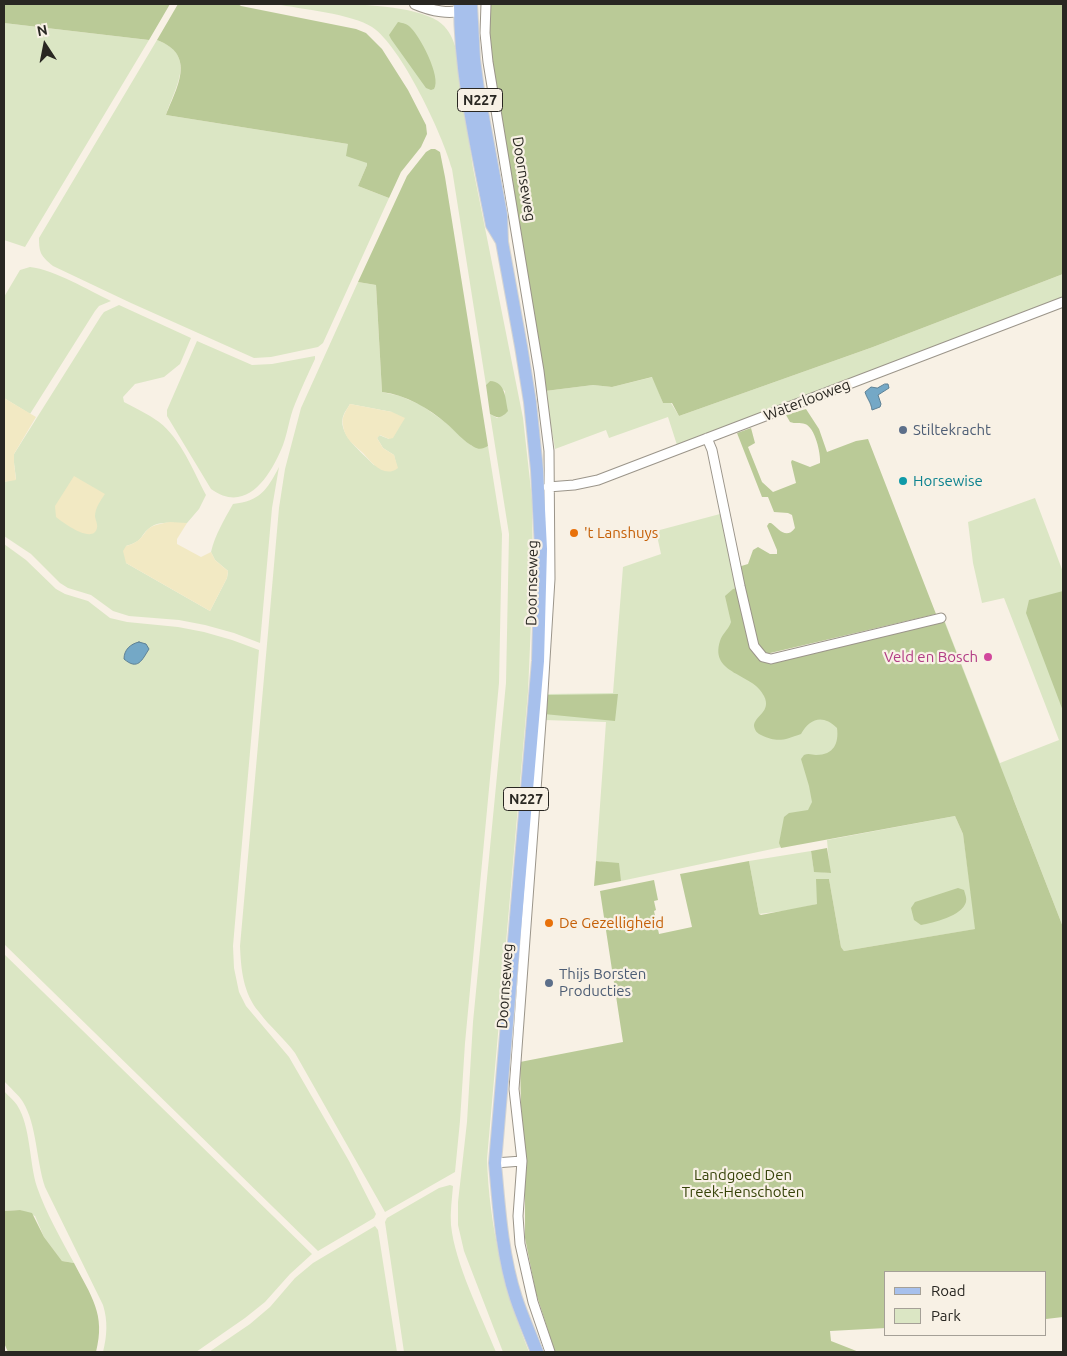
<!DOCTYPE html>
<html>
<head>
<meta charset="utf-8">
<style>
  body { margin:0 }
  #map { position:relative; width:1067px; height:1356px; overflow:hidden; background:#f8f1e5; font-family:Ubuntu,sans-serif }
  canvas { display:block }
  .frame { position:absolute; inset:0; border:5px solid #292722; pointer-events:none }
  .legend { position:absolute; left:884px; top:1271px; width:162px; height:65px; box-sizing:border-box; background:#f8f1e5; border:1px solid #a5a097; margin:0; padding:6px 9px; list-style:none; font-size:15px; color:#292722 }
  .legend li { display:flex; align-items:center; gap:10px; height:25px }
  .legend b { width:25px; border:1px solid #a5a097 }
  .north { position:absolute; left:20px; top:20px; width:50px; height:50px; -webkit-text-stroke:4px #f8f1e5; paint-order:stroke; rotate:349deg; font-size:14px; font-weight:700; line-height:20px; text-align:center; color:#292722 }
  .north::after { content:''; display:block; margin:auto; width:18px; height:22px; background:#292722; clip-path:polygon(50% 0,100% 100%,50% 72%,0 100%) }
</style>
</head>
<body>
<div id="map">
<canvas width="1067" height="1356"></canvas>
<div class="frame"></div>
<ul class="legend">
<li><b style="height:6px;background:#a7c0ec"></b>Road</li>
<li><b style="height:14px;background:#dbe6c4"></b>Park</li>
</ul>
<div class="north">N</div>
</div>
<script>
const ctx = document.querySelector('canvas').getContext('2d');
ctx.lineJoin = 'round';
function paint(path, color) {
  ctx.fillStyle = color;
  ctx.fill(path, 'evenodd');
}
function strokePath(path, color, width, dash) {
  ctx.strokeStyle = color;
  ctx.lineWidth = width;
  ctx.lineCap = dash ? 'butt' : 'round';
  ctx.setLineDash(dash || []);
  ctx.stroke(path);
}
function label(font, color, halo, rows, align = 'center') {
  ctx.font = font + ' Ubuntu,sans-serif';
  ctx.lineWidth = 4.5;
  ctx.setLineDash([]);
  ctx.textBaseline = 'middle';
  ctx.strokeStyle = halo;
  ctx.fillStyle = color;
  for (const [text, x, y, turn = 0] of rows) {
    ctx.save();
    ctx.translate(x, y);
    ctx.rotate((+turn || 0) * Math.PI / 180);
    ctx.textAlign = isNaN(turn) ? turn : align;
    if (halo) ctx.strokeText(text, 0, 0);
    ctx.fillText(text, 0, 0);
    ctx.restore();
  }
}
const green = new Path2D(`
  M276 4C319 4 404 0 438 21 447 27 452 36 455 46L473 168 523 418 532 499 533 577 528 692 487 1159C489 1226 505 1290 529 1352H503L464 1251 458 1225V1202L467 1122 473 1022 506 683 509 534 490 414 497 418 504 415 505 391 490 381 486 385 452 169C443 135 401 46 372 27 353 14 300 9 276 4Z
  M4 23 149 40 25 247 4 240Z
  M157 40C198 55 175 87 166 115L348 144V147L367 163V165L358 186 389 198 323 343 318 347 271 357 254 358 131 303 53 266C41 256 39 253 39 238Z
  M30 267C55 270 88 290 111 301L99 306 95 311 30 414 4 398V297L20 270Z
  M1063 274V298L677 445 668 417 609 438 606 430 555 449 545 391 593 385 612 387 653 377 663 403H671L679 416 873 347Z
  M358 282 376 285 382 392 400 396 421 405 445 422 472 446 484 448 488 446 502 534 499 683 465 1043 460 1121 455 1172 385 1212 295 1053C284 1038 270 1027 259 1012 243 993 241 969 240 946L268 633 279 508 285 469 301 408ZM350 404 392 412 389 439 379 435 377 438 383 448 394 455 397 468 374 465C363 453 335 433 344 414 345 411 348 408 350 404Z
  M119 305 191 338 180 364 164 377 135 384 123 397 124 402C135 408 148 414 159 422 181 439 193 470 206 495L199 509 187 523C176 524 161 520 151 527 139 535 145 541 126 546V563L210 611 227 578 228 571 215 560 211 552C215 535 224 520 233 504 260 501 267 490 279 467L272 508 260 643 234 633 205 625 179 620 129 616 113 611 91 595 68 588 60 583 31 554 4 536V482L16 479 14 463V454L101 316 104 312Z
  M197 341 252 365 272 364 315 356V359C308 374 301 389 295 404 289 418 288 432 283 445 271 475 247 515 211 489L167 416V410Z
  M1035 498 1063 572V927L1013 798 621 881 600 861H596L606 722 544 720 547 694 613 693 623 567 661 554 656 531 720 514 754 670 945 622 1000 763 1059 740 1004 598 982 603 973 563 968 522Z
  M4 544 26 560 56 589 65 594 88 601 110 618 127 622 178 627 204 632 232 640 259 650 236 911 233 946 234 968 239 992 246 1006 289 1057 349 1161 376 1214 374 1218 318 1251 4 944Z
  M955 816 963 834 976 929 844 951 841 947 829 879 817 904 791 910 759 914 749 861 811 851 814 871 830 873 827 840Z
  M4 954 312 1254 290 1274 265 1302 245 1318 196 1352H103C107 1336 108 1321 103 1305L45 1187C36 1160 37 1125 23 1102 18 1094 10 1088 4 1081Z
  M4 1091C8 1096 14 1100 17 1105 31 1127 29 1162 37 1187 46 1213 61 1239 74 1263L62 1261 44 1237 35 1216 20 1210 4 1211Z
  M450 1185 453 1186C452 1199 450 1212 451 1225 455 1264 481 1315 496 1352H404L385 1222 387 1218 439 1188Z
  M375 1226 378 1230 397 1352H209L250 1324 270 1307 295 1278 313 1263Z`);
const forest = new Path2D(`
  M4 4H170L149 40 4 23Z
  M178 4H238L241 6 356 29 366 33 382 49 408 90 426 125 427 134 421 147 401 172 389 198 358 186 367 165V163L346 156 348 144 166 115C177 87 197 55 157 40Z
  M490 4H1063V274L873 347 679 416 672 403H663L652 377 612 387 593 385 545 391 538 337 489 41Z
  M398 22C402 23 405 23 409 26 419 34 442 77 434 89L431 90 426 88 391 39 389 35Z
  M431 149H435L440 152 445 177 488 446C483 449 479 450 474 447 464 442 455 431 447 424 429 408 406 395 382 392L376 285 358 282 407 176 426 152Z
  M490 381C506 382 505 398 508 411 502 418 498 419 490 414L486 385Z
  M806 409 819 429 827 452 856 441 868 439 936 614 766 654 757 644 738 567 748 564 753 550 758 547 770 554H777V550L767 526 769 523H771C779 529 786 540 795 528L792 515 788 513 774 512 768 497H762L737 433 751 428 755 443 748 447 762 482 773 492 796 483 791 462 792 460 810 467 820 463C821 454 815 427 805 424 800 422 795 424 790 422L786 415Z
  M737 588 753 652 762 660 943 618 1063 927V1317L1046 1319V1272H886V1328L830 1331 831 1341 859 1352H555L536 1293 525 1238V1170L521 1106 520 1062 623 1042 600 891 654 880 658 900 654 901 656 910 654 911 659 934 692 927 680 874 749 861 759 914 761 915 817 904 816 879H829L841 947 844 951 975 929 963 834 955 816 781 848 779 843 784 817 789 813 808 810 812 802 809 786 801 759 804 755C809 753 812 755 816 755 834 755 839 743 837 728 823 714 810 718 801 734 784 740 778 743 761 735 757 733 755 731 754 726 754 716 772 712 764 696 754 673 709 675 720 641 722 634 729 629 731 622L725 596 733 589Z
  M1063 591V711L1026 613 1029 600Z
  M618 694 615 721 544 714 546 695Z
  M827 848 831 873 814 872 811 851Z
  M596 861 619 863 621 881 594 886Z
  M958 888 964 890C965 894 967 898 966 902 962 916 933 923 921 925L914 920 911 908 915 902Z
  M20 1210 32 1213 44 1237 62 1261 74 1263C91 1296 106 1314 96 1352H8L4 1343V1211Z`);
const sand = new Path2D(`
  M4 398 36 417 14 454V463L16 480 4 482Z
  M350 404 392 412 405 418 393 438 389 439 380 435 377 438 383 448 394 455 398 468C384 479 371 462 363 453 354 445 344 438 343 425 341 417 346 411 350 404Z
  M74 476 105 494C101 500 95 508 95 516 95 519 98 524 97 528 93 545 62 522 56 517L55 506Z
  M170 522 187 523 177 539V544L201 557 211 552 215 560 228 571 227 578 210 611 126 563 123 551 126 546C145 541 142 531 153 526 158 524 164 523 170 522Z`);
const water = new Path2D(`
  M885 384H888L889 388 878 395 881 404 880 407 872 410C871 402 867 399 865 392L871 387 877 388Z
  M139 642 146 644 149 649C142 660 138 671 124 659 124 650 130 644 139 642Z`);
const minor = new Path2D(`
  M486 4 485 33 488 62 539 371 549 451 550 579 542 708 514 1089 522 1161 518 1216 520 1244 533 1302 550 1352
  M707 438 712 450 740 586 754 646 763 657 771 659 941 618
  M548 487 574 485 598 480 1063 302
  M495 1163 522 1161`);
const tertiary = new Path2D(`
  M415 4C431 11 451 15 467 9`);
const primary = new Path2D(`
  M460 4C460 78 478 152 492 225L501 240
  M471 4 474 59 478 90 501 214 502 242 521 346 530 402 537 470 541 549 538 661 495 1163C499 1208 502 1255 516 1298 522 1316 530 1334 537 1352`);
const markers = [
  [903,430,5,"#5c6f8a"],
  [903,481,5,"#0f9aa8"],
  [574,533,5,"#e8710a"],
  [988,657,5,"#d1479c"],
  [549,923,5,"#e8710a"],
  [549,983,5,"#5c6f8a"]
];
const shields = [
  [480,100,45],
  [526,799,45]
];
const shieldNames = [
  ["N227",480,100],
  ["N227",526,799]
];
const streetNames = [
  ["Doornseweg",524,179,81],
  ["Waterlooweg",807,400,-21],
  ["Doornseweg",532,583,-89],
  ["Doornseweg",505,986,-86]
];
const serviceNames = [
  ["Stiltekracht",913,430],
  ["Thijs Borsten",559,974],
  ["Producties",559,991]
];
const cultureNames = [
  ["Horsewise",913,481]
];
const foodNames = [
  ["'t Lanshuys",584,533],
  ["De Gezelligheid",559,923]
];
const hotelNames = [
  ["Veld en Bosch",978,657]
];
const parkNames = [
  ["Landgoed Den",743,1175],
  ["Treek-Henschoten",743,1192]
];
paint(green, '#dbe6c4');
paint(forest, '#baca97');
paint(sand, '#f2e9c3');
paint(water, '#74a8c6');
strokePath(water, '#5e8195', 1);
strokePath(minor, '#9b958a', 11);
strokePath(tertiary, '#9b958a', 12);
strokePath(primary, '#d4d4d3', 14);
strokePath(minor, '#fff', 9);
strokePath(tertiary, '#fff', 10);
strokePath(primary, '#a7c0ec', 12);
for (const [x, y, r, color] of markers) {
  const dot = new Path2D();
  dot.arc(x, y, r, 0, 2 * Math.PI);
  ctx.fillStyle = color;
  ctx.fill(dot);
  strokePath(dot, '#f8f1e5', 2);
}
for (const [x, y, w] of shields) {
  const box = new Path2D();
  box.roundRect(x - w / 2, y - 11.5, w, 23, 4);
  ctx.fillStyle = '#f8f1e5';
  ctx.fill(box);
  strokePath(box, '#292722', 1);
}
label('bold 14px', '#292722', null, shieldNames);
label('15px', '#292722', '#f8f1e5', streetNames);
label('15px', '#4e5e75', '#f8f1e5', serviceNames, 'left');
label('15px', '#0d838f', '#f8f1e5', cultureNames, 'left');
label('15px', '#c56008', '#f8f1e5', foodNames, 'left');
label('15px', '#b23c85', '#f8f1e5', hotelNames, 'right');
label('15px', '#364309', '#f8f1e5', parkNames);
</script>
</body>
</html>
